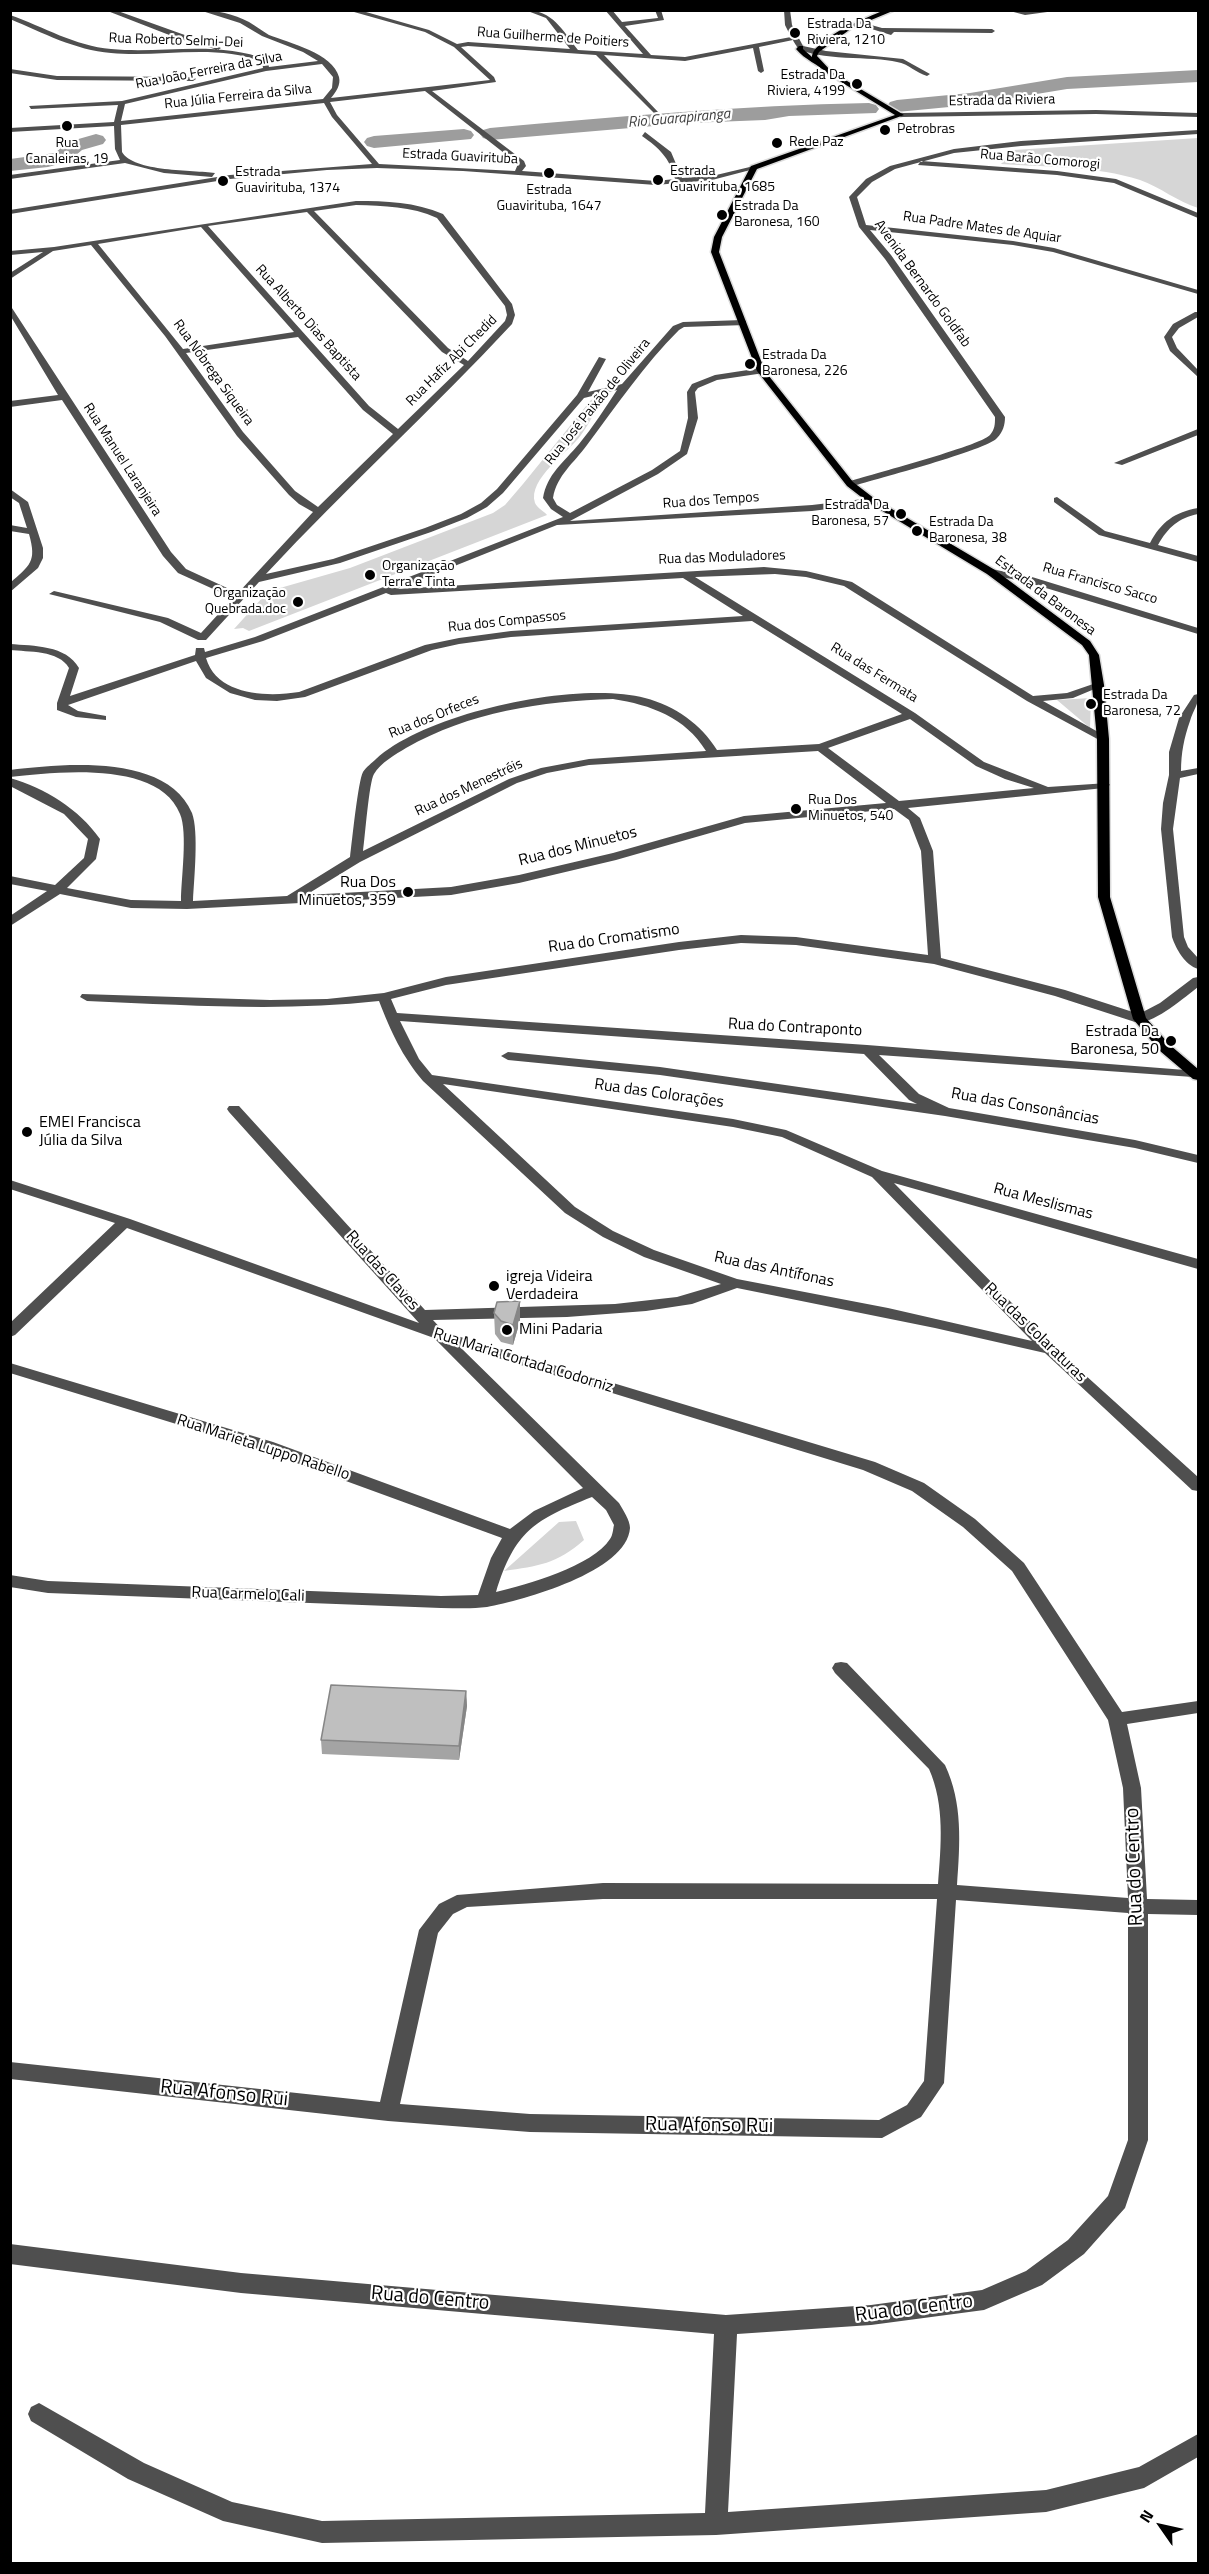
<!DOCTYPE html>
<html>
<head>
<meta charset="utf-8">
<style>
  body { margin:0 }
  #map { position:relative; width:1209px; height:2574px; overflow:hidden; background:#fff; font-family:"Titillium Web",sans-serif }
  canvas { display:block }
  .frame { position:absolute; inset:0; border:12px solid #000; pointer-events:none }
  .north { position:absolute; left:1131px; top:2496px; width:60px; height:60px; -webkit-text-stroke:4px #fff; paint-order:stroke; rotate:304deg; font-size:16px; font-weight:700; line-height:24px; text-align:center; color:#000 }
  .north::after { content:''; display:block; margin:auto; width:21px; height:27px; background:#000; clip-path:polygon(50% 0,100% 100%,50% 72%,0 100%) }
</style>
</head>
<body>
<div id="map">
<canvas width="1209" height="2574"></canvas>
<div class="frame"></div>
<div class="north">N</div>
</div>
<script>
const ctx = document.querySelector('canvas').getContext('2d');
ctx.lineJoin = 'round';
function paint(path, color) {
  ctx.fillStyle = color;
  ctx.fill(path, 'evenodd');
}
function strokePath(path, color, width, dash) {
  ctx.strokeStyle = color;
  ctx.lineWidth = width;
  ctx.lineCap = dash ? 'butt' : 'round';
  ctx.setLineDash(dash || []);
  ctx.stroke(path);
}
function label(font, color, halo, rows, align = 'center') {
  ctx.font = font + ' "Titillium Web",sans-serif';
  ctx.lineWidth = 4.5;
  ctx.setLineDash([]);
  ctx.textBaseline = 'middle';
  ctx.strokeStyle = halo;
  ctx.fillStyle = color;
  for (const [text, x, y, turn = 0] of rows) {
    ctx.save();
    ctx.translate(x, y);
    ctx.rotate((+turn || 0) * Math.PI / 180);
    ctx.textAlign = isNaN(turn) ? turn : align;
    if (halo) ctx.strokeText(text, 0, 0);
    ctx.fillText(text, 0, 0);
    ctx.restore();
  }
}
const green = new Path2D(`
  M1198 138V208C1178 202 1160 187 1140 180 1096 166 1047 167 1001 164L1014 150Z
  M605 396C596 408 590 423 581 435 570 451 527 479 535 503 537 508 545 512 547 515L249 631 243 628 234 629 263 597 273 590 350 568 493 513 505 505 523 484 591 400Z
  M1091 698 1090 728 1057 700Z
  M576 1521 584 1540C557 1564 538 1566 504 1571L559 1522Z`);
const river = new Path2D(`
  M1198 70V82L1067 89 970 105 897 112 890 110 887 106 890 102 897 100 970 93 1067 77Z
  M869 103 876 105 879 109 876 113 789 116 765 120 689 123 490 140 483 138 480 134 483 130 490 128C616 117 742 105 869 103Z
  M464 129 471 131 474 135 471 139 374 148 367 146 364 142 367 138 374 136Z
  M96 134 103 136 106 140 103 144 82 150 69 161 48 167 10 171V159L55 153 68 142Z`);
const minor = new Path2D(`
  M105 10H115L221 48 218 50 177 38Z
  M199 10C216 10 234 14 249 22 256 26 262 31 269 35 289 43 333 53 339 77 341 85 336 92 331 98L490 80 454 47 425 32 347 10H359L429 30 457 44 468 42 570 49 546 18 525 10C553 10 562 30 578 50L643 54 605 10H612L622 22 658 18 655 10H661L664 20 625 26 651 55 685 57 791 37 785 25 784 10H790L792 25 803 46 826 51 903 59 930 74 927 76C916 73 909 64 897 62 874 56 816 61 798 48 798 48 793 41 793 40L759 47 764 71 761 73 758 71 753 48 685 61 604 55 658 112 656 115 596 55 468 46 461 47 494 77 496 82 432 91 524 161 526 166 522 171 656 181 675 179C670 158 659 148 642 136L645 132 671 152 682 178 712 176 754 166 758 168 712 180 656 185 463 171 377 168 327 170 230 179 10 214V210L230 175 372 164 332 117 324 103 121 125 122 152C133 172 194 170 215 173L212 177 164 173 125 163 10 179V175L120 160 115 149 114 126 10 132V128L114 122 118 105 31 109 29 106 122 101 263 68 262 62C215 43 160 58 111 53 75 50 43 33 10 19V15C44 27 75 46 111 49 162 54 218 40 267 60L269 67 318 61 303 52 262 36 240 23ZM322 64 333 77 332 88 323 99 121 121 125 104 266 71ZM425 91 518 164 515 171 379 164 337 115 330 102Z
  M1006 10H1062L1025 15Z
  M864 23 882 28 992 29 995 31 992 33 894 32 891 35 862 26Z
  M10 69 57 76 193 77 196 79 193 81 57 80 10 73Z
  M1096 110 1198 113V117L1096 114 901 117 898 115 901 113Z
  M1198 130V134L1021 146 954 153 895 169 872 182 857 197 866 225 1013 241 1054 248 1198 290V294L1053 252 1013 245 870 230 891 255 1005 417C1005 425 1003 432 997 438 987 450 876 479 853 486H847V482C869 475 980 446 990 435 995 429 995 424 995 417L885 259 859 227 849 197 866 179 890 166 954 149 1021 141Z
  M921 161 1057 171 1116 179 1198 213V218L1114 183 1057 175 918 165Z
  M356 201C386 201 415 202 443 214L512 304 515 315 512 324C432 410 346 488 266 574L333 559 425 528 461 514 481 503 497 489 577 395 599 357 606 359 588 392 622 384 673 326 683 322 743 320 746 321V325L684 327 679 330C644 365 617 405 587 445 574 463 557 475 553 498L557 505 570 513 652 470 680 451 688 418 687 392 692 384 715 375 761 368 765 371 764 373 717 380 698 388 695 392 698 418 687 454 658 474 570 521 812 505 872 498 875 499V503L812 511 557 525 397 589 764 567 806 571 852 582 1033 696 1067 693 1099 682 1104 685 1073 698 1043 701 1107 737V741L1103 742 1027 701 844 586 806 577 775 574 695 577 915 713 984 762 1048 787 1108 783 1110 785 1104 788 908 808 920 818 933 851 941 958 1065 990 1139 1014 1160 1003 1193 978 1198 977V987C1185 997 1152 1026 1135 1022L1055 996 934 964 796 945 741 943 679 950 446 985 391 999 397 1013 867 1045 1198 1071V1076L1193 1077 879 1055 919 1094 949 1108 1135 1140 1198 1155V1163L1135 1148 945 1116 660 1075 508 1060 501 1056 508 1052 660 1067 917 1104 909 1100 864 1054 400 1021 419 1059 432 1075 733 1119 786 1130 882 1171 1198 1259V1269L894 1183 1063 1355 1198 1477V1491L1192 1490 1045 1353 935 1328 737 1288 692 1304 646 1311 567 1317 433 1320 444 1332 875 1462 924 1483 975 1519 1024 1563 1122 1712 1198 1701V1713L1127 1724 1141 1788 1147 1899 1198 1900V1915L1148 1914V2140L1125 2208 1084 2254 1042 2285 984 2310 871 2325 737 2334 728 2512 1046 2490 1139 2467 1198 2434V2457L1144 2488 1046 2512 716 2535 322 2543 223 2521 128 2479 31 2421 28 2414 31 2407 39 2403 144 2463 232 2502 322 2521 705 2513 714 2334 241 2293 10 2264V2244L241 2273 726 2315 871 2305 982 2290 1026 2271 1068 2240 1108 2196 1128 2140V1913L956 1900 944 2083 921 2117 882 2138 530 2132 388 2121 10 2079V2062L380 2102 419 1930 439 1904 457 1895 603 1883 938 1884C941 1846 945 1805 929 1769L835 1673 832 1668 835 1663 841 1662 847 1663 945 1765C963 1803 960 1844 957 1885L1128 1898 1123 1788 1108 1720 1012 1571 963 1527 912 1491 863 1470 459 1346 619 1503C623 1510 630 1520 630 1528 627 1572 523 1600 487 1607 472 1609 456 1608 441 1608L48 1593 10 1587V1575L48 1581 441 1596 478 1595 491 1558 502 1538 261 1450 10 1373V1363L273 1442 510 1529 534 1511 583 1488 434 1338 127 1228 15 1335 10 1337V1323L115 1223 10 1189V1180L130 1219 419 1323 229 1112 227 1109 229 1106H239L425 1310 615 1304 677 1297 721 1284 644 1257 603 1237 565 1213 423 1081C402 1056 391 1032 379 1001 282 1012 185 1005 87 1001L80 997 82 994 270 1000 327 999 384 993 446 977 679 942 741 935 796 937 928 955 921 851 909 820 894 809 745 823 616 860 519 883 451 895 187 909 131 908 60 894 10 926V916L47 891 10 884V876L55 885 84 858 88 839 64 814 10 786V778C45 788 79 809 100 839L96 859 67 888 131 900 181 901C181 879 188 833 180 814 159 760 56 772 10 777V770C63 764 166 753 192 813 199 832 194 879 193 901L287 896 350 857C352 842 358 781 363 772 366 767 372 763 376 759 427 712 579 680 645 698 675 706 701 724 717 750L819 744 902 714 752 621 511 637 459 644 432 650 305 697 277 701 255 700 230 693 206 678 196 661 68 705 78 711 106 716V720L76 717 57 710V703L69 668C59 650 28 652 10 650V644C34 646 66 645 79 668L70 696 195 655 196 648H204L205 652 255 637 563 517 551 509 543 498C547 474 564 462 579 444 593 427 605 408 617 390L584 398 503 493 487 507 467 518 431 532 340 563 259 582 206 640H198L160 622 49 594 54 591 168 618 201 633 233 598 178 573 163 556 62 400 10 407V401L58 395 10 315V305L171 552 186 569 238 593 313 512 299 504 289 495 237 436 165 336 91 245 53 251 10 279V273L43 252 10 255V251L54 247ZM356 205C384 206 411 206 437 218L505 306 507 315 505 321 468 361 448 348 314 211ZM307 212 442 352 464 365 398 429 369 406 208 226ZM201 227 294 332 183 349 98 244ZM298 337 363 410 393 434 318 507 295 491 243 432 186 353ZM683 578 743 616 511 631 459 638 425 645 299 692C268 697 217 696 206 658L263 641 386 593 391 595ZM613 699C651 705 685 717 706 751L589 759 541 768 509 779 363 851C365 838 369 782 374 774 380 763 396 754 406 748 469 712 542 701 613 699ZM910 719 976 766 1005 779 1034 788 899 801 828 748ZM818 751 886 803 744 816 613 853 519 875 451 887 306 895 360 862 517 783 547 773 589 765ZM443 1084 733 1127 782 1137 872 1177 1032 1341 888 1308 737 1279 654 1250 613 1231 575 1207ZM592 1497 606 1510 614 1525C613 1529 613 1535 610 1539 593 1566 526 1585 496 1592 515 1531 534 1520 592 1497ZM603 1899H937L924 2081 907 2105 879 2120 530 2114 400 2104 438 1933 453 1914 467 1907Z
  M1195 312H1198V317L1179 328 1172 337 1177 348 1198 370V377L1170 351 1164 337 1173 324Z
  M1198 429V435L1122 465 1114 463Z
  M10 489 28 502 43 548V558L38 568 10 592V583C30 565 37 562 29 534L10 531V525L27 528 19 503 10 497Z
  M1057 497 1105 531 1150 543C1161 522 1175 512 1198 508V514C1179 518 1168 527 1158 545L1198 556V562L1099 535 1054 502V498Z
  M991 569 1032 577 1198 628V634L1026 582 987 574V570Z
  M1198 694C1199 705 1193 710 1190 721 1184 738 1181 753 1181 771L1198 768V774L1180 778 1173 829 1184 937 1188 947 1198 958V969C1185 965 1176 949 1172 937L1161 829 1163 803 1169 775V752L1179 718 1194 695Z`);
const major = new Path2D(`
  M885 10H895L852 28 819 52 817 56 832 72 904 115 757 169 722 237 719 252 765 371 853 482 875 499 995 570 1090 641 1099 655 1104 685 1109 739 1110 897 1146 1018 1170 1045 1198 1069V1080L1193 1079 1160 1051 1133 1019 1098 897 1097 739 1089 655 1082 645 987 574 869 503 847 486 757 371 711 252 714 237 751 166 895 115 828 74C818 64 805 60 796 49L799 46H803V49L812 57C814 38 868 17 885 10Z`);
const wall = new Path2D(`
  M494 1313 520 1321 513 1345 501 1342 495 1334Z
  M466 1691 467 1706 459 1760 322 1754 321 1740Z`);
const shadedWall = new Path2D(`
  M520 1301V1321L513 1345V1325Z
  M466 1691 467 1706 459 1760V1746Z`);
const building = new Path2D(`
  M520 1301 513 1325 501 1321 494 1313 497 1302Z
  M331 1685 466 1691 459 1746 321 1740Z`);
const markers = [
  [795,33,6,"#000"],
  [857,84,6,"#000"],
  [67,126,6,"#000"],
  [885,130,6,"#000"],
  [777,143,6,"#000"],
  [549,173,6,"#000"],
  [658,180,6,"#000"],
  [223,181,6,"#000"],
  [722,215,6,"#000"],
  [750,364,6,"#000"],
  [901,514,6,"#000"],
  [917,531,6,"#000"],
  [370,575,6,"#000"],
  [298,602,6,"#000"],
  [1091,704,6,"#000"],
  [796,809,6,"#000"],
  [408,892,6,"#000"],
  [1171,1041,6,"#000"],
  [27,1132,6,"#000"],
  [494,1286,6,"#000"],
  [507,1330,6,"#000"]
];
const farPoinames = [
  ["Estrada Da",807,25],
  ["Riviera, 1210",807,41],
  ["Estrada Da",845,76,"right"],
  ["Riviera, 4199",845,92,"right"],
  ["Petrobras",897,130],
  ["Rede Paz",789,143],
  ["Rua",67,144,"center"],
  ["Canaleiras, 19",67,160,"center"],
  ["Estrada",670,172],
  ["Guavirituba, 1685",670,188],
  ["Estrada",235,173],
  ["Guavirituba, 1374",235,189],
  ["Estrada",549,191,"center"],
  ["Guavirituba, 1647",549,207,"center"],
  ["Estrada Da",734,207],
  ["Baronesa, 160",734,223],
  ["Estrada Da",762,356],
  ["Baronesa, 226",762,372],
  ["Estrada Da",889,506,"right"],
  ["Baronesa, 57",889,522,"right"],
  ["Estrada Da",929,523],
  ["Baronesa, 38",929,539],
  ["Organização",382,567],
  ["Terra e Tinta",382,583],
  ["Organização",286,594,"right"],
  ["Quebrada.doc",286,610,"right"],
  ["Estrada Da",1103,696],
  ["Baronesa, 72",1103,712],
  ["Rua Dos",808,801],
  ["Minuetos, 540",808,817]
];
const farStreetnames = [
  ["Rua Guilherme de Poitiers",553,38,4],
  ["Rua Roberto Selmi-Dei",176,41,2],
  ["Rua João Ferreira da Silva",209,71,-11],
  ["Rua Júlia Ferreira da Silva",238,97,-6],
  ["Estrada da Riviera",1002,101,-1],
  ["Estrada Guavirituba",460,157,3],
  ["Rua Barão Comorogi",1040,160,5],
  ["Rua Padre Mates de Aquiar",982,228,8],
  ["Avenida Bernardo Goldfab",922,284,54],
  ["Rua Alberto Dias Baptista",308,323,48],
  ["Rua Hafiz Abi Chedid",452,361,-45],
  ["Rua Nóbrega Siqueira",213,373,54],
  ["Rua José Paixão de Oliveira",598,402,-51],
  ["Rua Manuel Laranjeira",122,460,57],
  ["Rua dos Tempos",711,501,-4],
  ["Rua das Moduladores",722,558,-2],
  ["Rua Francisco Sacco",1100,584,16],
  ["Estrada da Baronesa",1045,596,37],
  ["Rua dos Compassos",507,622,-6],
  ["Rua das Fermata",874,673,32],
  ["Rua dos Orfeces",434,717,-22],
  ["Rua dos Menestréis",469,788,-25]
];
const farWaternames = [
  ["Rio Guarapiranga",679,119,-5]
];
const streetNames = [
  ["Rua dos Minuetos",578,847,-14],
  ["Rua do Cromatismo",614,939,-8],
  ["Rua do Contraponto",795,1028,3],
  ["Rua das Colorações",659,1094,8],
  ["Rua das Consonâncias",1025,1107,10],
  ["Rua Meslismas",1043,1202,15],
  ["Rua das Antífonas",774,1270,12],
  ["Rua das Claves",382,1271,48],
  ["Rua das Colaraturas",1035,1333,44],
  ["Rua Maria Cortada Codorniz",523,1361,17],
  ["Rua Marieta Luppo Rabello",263,1448,18],
  ["Rua Carmelo Cali",248,1595,2]
];
const poiNames = [
  ["Rua Dos",396,883,"right"],
  ["Minuetos, 359",396,901,"right"],
  ["Estrada Da",1159,1032,"right"],
  ["Baronesa, 50",1159,1050,"right"],
  ["EMEI Francisca",39,1123],
  ["Júlia da Silva",39,1141],
  ["igreja Videira",506,1277],
  ["Verdadeira",506,1295],
  ["Mini Padaria",519,1330]
];
const nearStreetnames = [
  ["Rua do Centro",1135,1867,-92],
  ["Rua Afonso Rui",224,2094,6],
  ["Rua Afonso Rui",709,2126,1],
  ["Rua do Centro",430,2299,5],
  ["Rua do Centro",914,2309,-7]
];
paint(green, '#d6d6d6');
paint(river, '#9d9d9d');
strokePath(major, '#dbdbdb', 3);
paint(minor, '#4f4f4f');
paint(major, '#000');
paint(wall, '#a4a4a4');
paint(shadedWall, '#868686');
paint(building, '#bfbfbf');
strokePath(building, '#868686', 1.5);
for (const [x, y, r, color] of markers) {
  const dot = new Path2D();
  dot.arc(x, y, r, 0, 2 * Math.PI);
  ctx.fillStyle = color;
  ctx.fill(dot);
  strokePath(dot, '#fff', 2);
}
label('14px', '#000', '#fff', farPoinames, 'left');
label('14px', '#000', '#fff', farStreetnames);
label('italic 15px', '#3e3e3e', '#fff', farWaternames);
label('16px', '#000', '#fff', streetNames);
label('16px', '#000', '#fff', poiNames, 'left');
label('20px', '#000', '#fff', nearStreetnames);
</script>
</body>
</html>
